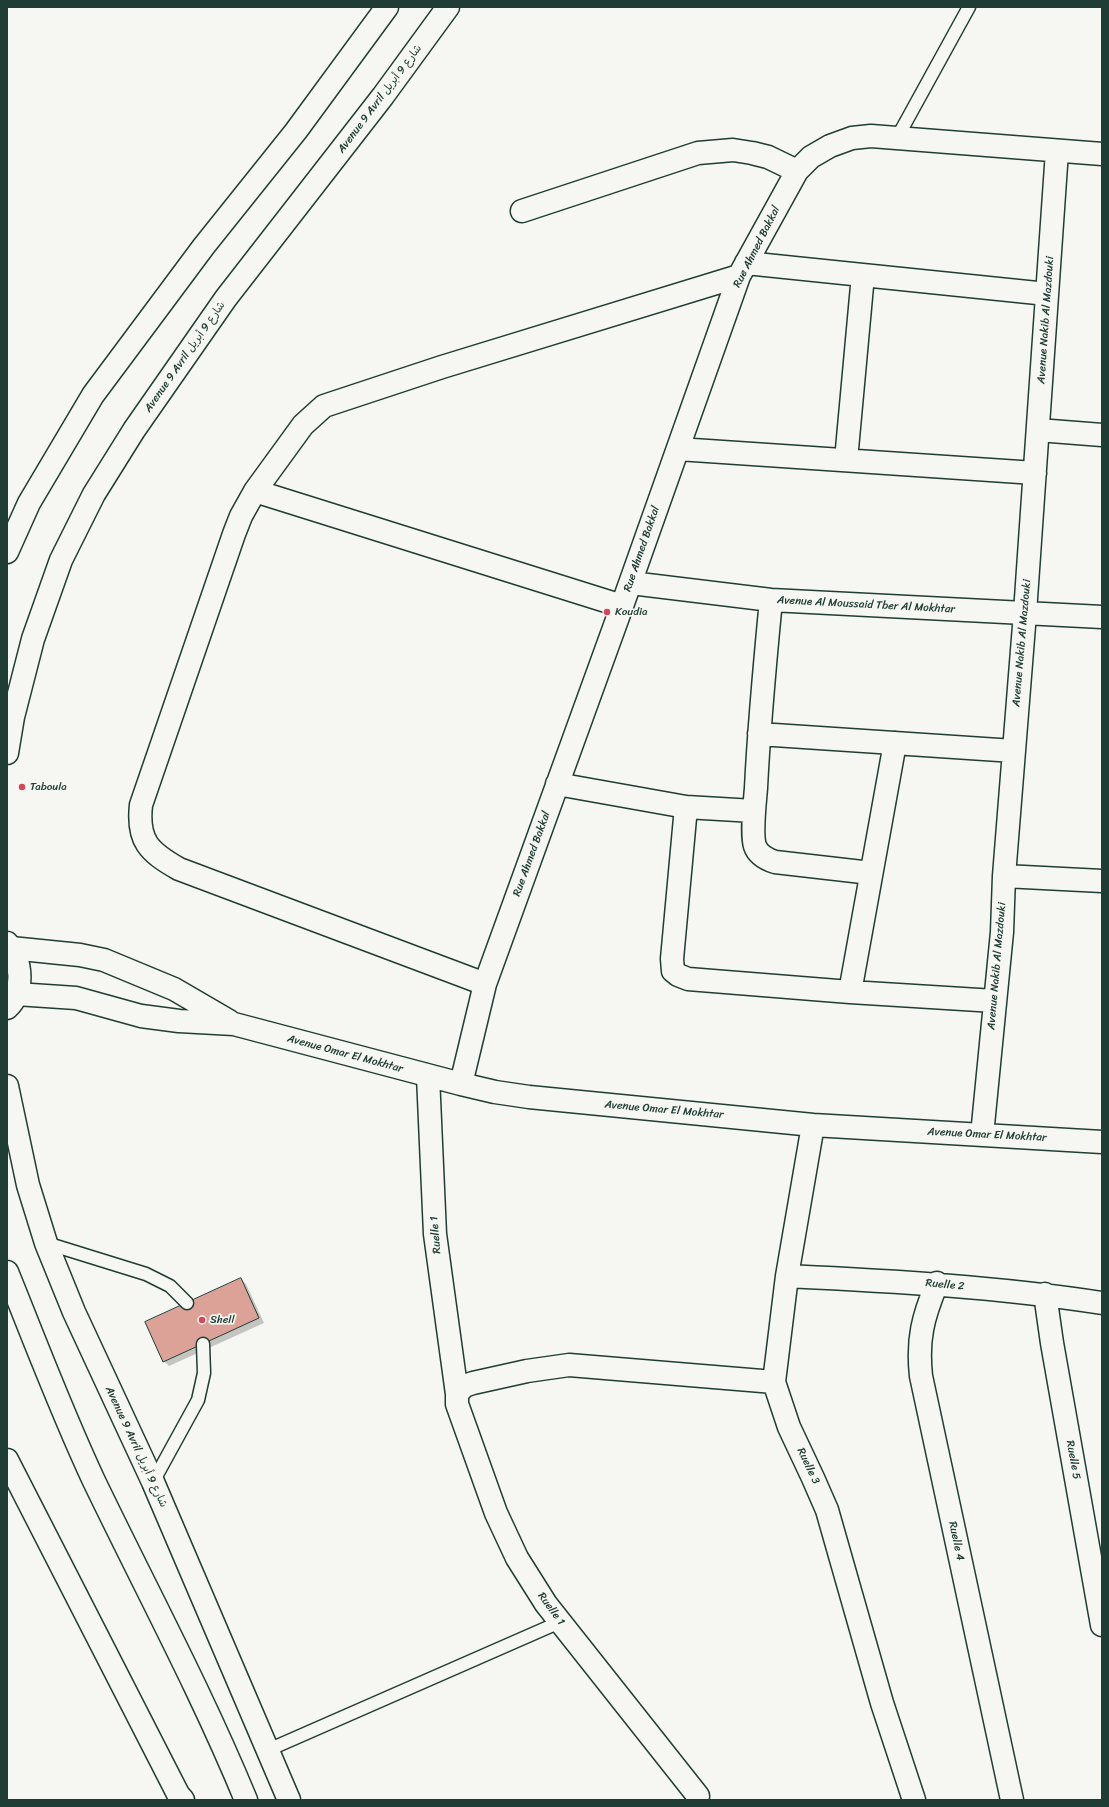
<!DOCTYPE html>
<html>
<head>
<meta charset="utf-8">
<style>
  body { margin:0 }
  #map { position:relative; width:1109px; height:1807px; overflow:hidden; background:#f6f6f2; font-family:Sriracha,sans-serif }
  canvas { display:block }
  .frame { position:absolute; inset:0; border:8px solid #1f3d34; pointer-events:none }
</style>
</head>
<body>
<div id="map">
<canvas width="1109" height="1807"></canvas>
<div class="frame"></div>
</div>
<script>
const ctx = document.querySelector('canvas').getContext('2d');
ctx.lineJoin = 'round';
function paint(path, color) {
  ctx.fillStyle = color;
  ctx.fill(path, 'evenodd');
}
function strokePath(path, color, width, dash) {
  ctx.strokeStyle = color;
  ctx.lineWidth = width;
  ctx.lineCap = dash ? 'butt' : 'round';
  ctx.setLineDash(dash || []);
  ctx.stroke(path);
}
function label(font, color, halo, rows, align = 'center') {
  ctx.font = font + ' Sriracha,"Playpen Sans Arabic",sans-serif';
  ctx.lineWidth = 3.5;
  ctx.setLineDash([]);
  ctx.textBaseline = 'middle';
  ctx.strokeStyle = halo;
  ctx.fillStyle = color;
  for (const [text, x, y, turn = 0] of rows) {
    ctx.save();
    ctx.translate(x, y);
    ctx.rotate((+turn || 0) * Math.PI / 180);
    ctx.textAlign = isNaN(turn) ? turn : align;
    if (halo) ctx.strokeText(text, 0, 0);
    ctx.fillText(text, 0, 0);
    ctx.restore();
  }
}
const shadow = new Path2D(`
  M241 1279 246 1284 264 1323 169 1366 164 1361Z`);
const building = new Path2D(`
  M241 1278 259 1318 163 1362 145 1322Z`);
const service = new Path2D(`
  M897 138 969 7
  M46 1243 146 1274 170 1286 187 1303
  M153 1482 198 1400 204 1373 203 1344
  M268 1750 560 1622`);
const minor = new Path2D(`
  M522 211 698 153 733 150 752 153 768 157 797 171
  M746 263 1047 294
  M1038 430 1102 435
  M678 449 1035 473
  M846 460 863 275
  M255 491 622 606
  M631 583 771 600 1102 617
  M771 600C765 662 759 725 756 788 755 801 751 834 755 846 758 855 766 859 775 862L871 873
  M759 734 1014 751
  M895 743 850 992 995 1001
  M557 784 686 807 754 811
  M686 807 672 959 673 971 678 975 688 979 850 992
  M1004 876 1102 881
  M11 948 80 955 104 960 174 989 229 1021
  M485 984 179 869C149 852 137 841 141 805L234 534 241 516 255 491 303 425 324 406 442 367 739 276
  M16 994 76 998 141 1016 179 1021 234 1024 461 1084 495 1092 529 1097 813 1125 1102 1142
  M428 1076 435 1234 457 1394V1404L496 1513 517 1558 546 1604 698 1796
  M461 1084 485 984 622 606 739 276 797 171 811 157 830 146 852 138 871 136 1102 154
  M813 1125 787 1276 774 1382 789 1427 813 1478 827 1510 882 1703 914 1800
  M982 1135 1002 932 1004 876 1025 613 1057 151
  M787 1276C893 1281 998 1287 1102 1303
  M937 1283C923 1317 917 1339 921 1376L1012 1800
  M1045 1294 1052 1343 1102 1625
  M457 1394 464 1386 473 1383 527 1371 569 1365 774 1382
  M7 1460 178 1794 183 1800`);
const trunk = new Path2D(`
  M7 552 29 503 93 395 204 246 296 131 387 7
  M7 753 13 717 33 639 61 560 94 494 134 430 226 298 383 96 448 7
  M7 943C22 960 25 991 7 1008
  M7 1086 28 1185 46 1243 74 1312 153 1482 289 1800
  M7 1272C35 1341 62 1413 94 1481 145 1587 201 1691 246 1800`);
const markers = [
  [607,612,4,"#d1495b"],
  [22,787,4,"#d1495b"],
  [202,1320,4,"#d1495b"]
];
const streetNames = [
  ["Avenue 9 Avril شارع 9 أبريل",380,99,-53],
  ["Rue Ahmed Bakkal",757,247,-63],
  ["Avenue Nakib Al Mazdouki",1046,320,-86],
  ["Avenue 9 Avril شارع 9 أبريل",185,357,-55],
  ["Rue Ahmed Bakkal",642,549,-71],
  ["Avenue Al Moussaid Tber Al Mokhtar",866,605,3],
  ["Avenue Nakib Al Mazdouki",1022,643,-85],
  ["Rue Ahmed Bakkal",532,854,-70],
  ["Avenue Nakib Al Mazdouki",997,966,-85],
  ["Avenue Omar El Mokhtar",345,1054,15],
  ["Avenue Omar El Mokhtar",664,1110,5],
  ["Avenue Omar El Mokhtar",987,1135,3],
  ["Ruelle 1",436,1235,-95],
  ["Ruelle 2",945,1285,5],
  ["Avenue 9 Avril شارع 9 أبريل",136,1447,65],
  ["Ruelle 5",1073,1460,80],
  ["Ruelle 3",808,1466,65],
  ["Ruelle 4",956,1541,78],
  ["Ruelle 1",551,1609,54]
];
const poiNames = [
  ["Koudia",615,612],
  ["Taboula",30,787],
  ["Shell",210,1320]
];
paint(shadow, '#0003');
paint(building, '#dca298');
strokePath(building, '#1f3d34', 1);
strokePath(service, '#1f3d34', 15);
strokePath(minor, '#1f3d34', 25);
strokePath(trunk, '#1f3d34', 25);
strokePath(service, '#f6f6f2', 12);
strokePath(minor, '#f6f6f2', 22);
strokePath(trunk, '#f6f6f2', 22);
for (const [x, y, r, color] of markers) {
  const dot = new Path2D();
  dot.arc(x, y, r, 0, 2 * Math.PI);
  ctx.fillStyle = color;
  ctx.fill(dot);
  strokePath(dot, '#f6f6f2', 1.5);
}
label('11px', '#1f3d34', '#f6f6f2', streetNames);
label('11px', '#1f3d34', '#f6f6f2', poiNames, 'left');
</script>
</body>
</html>
